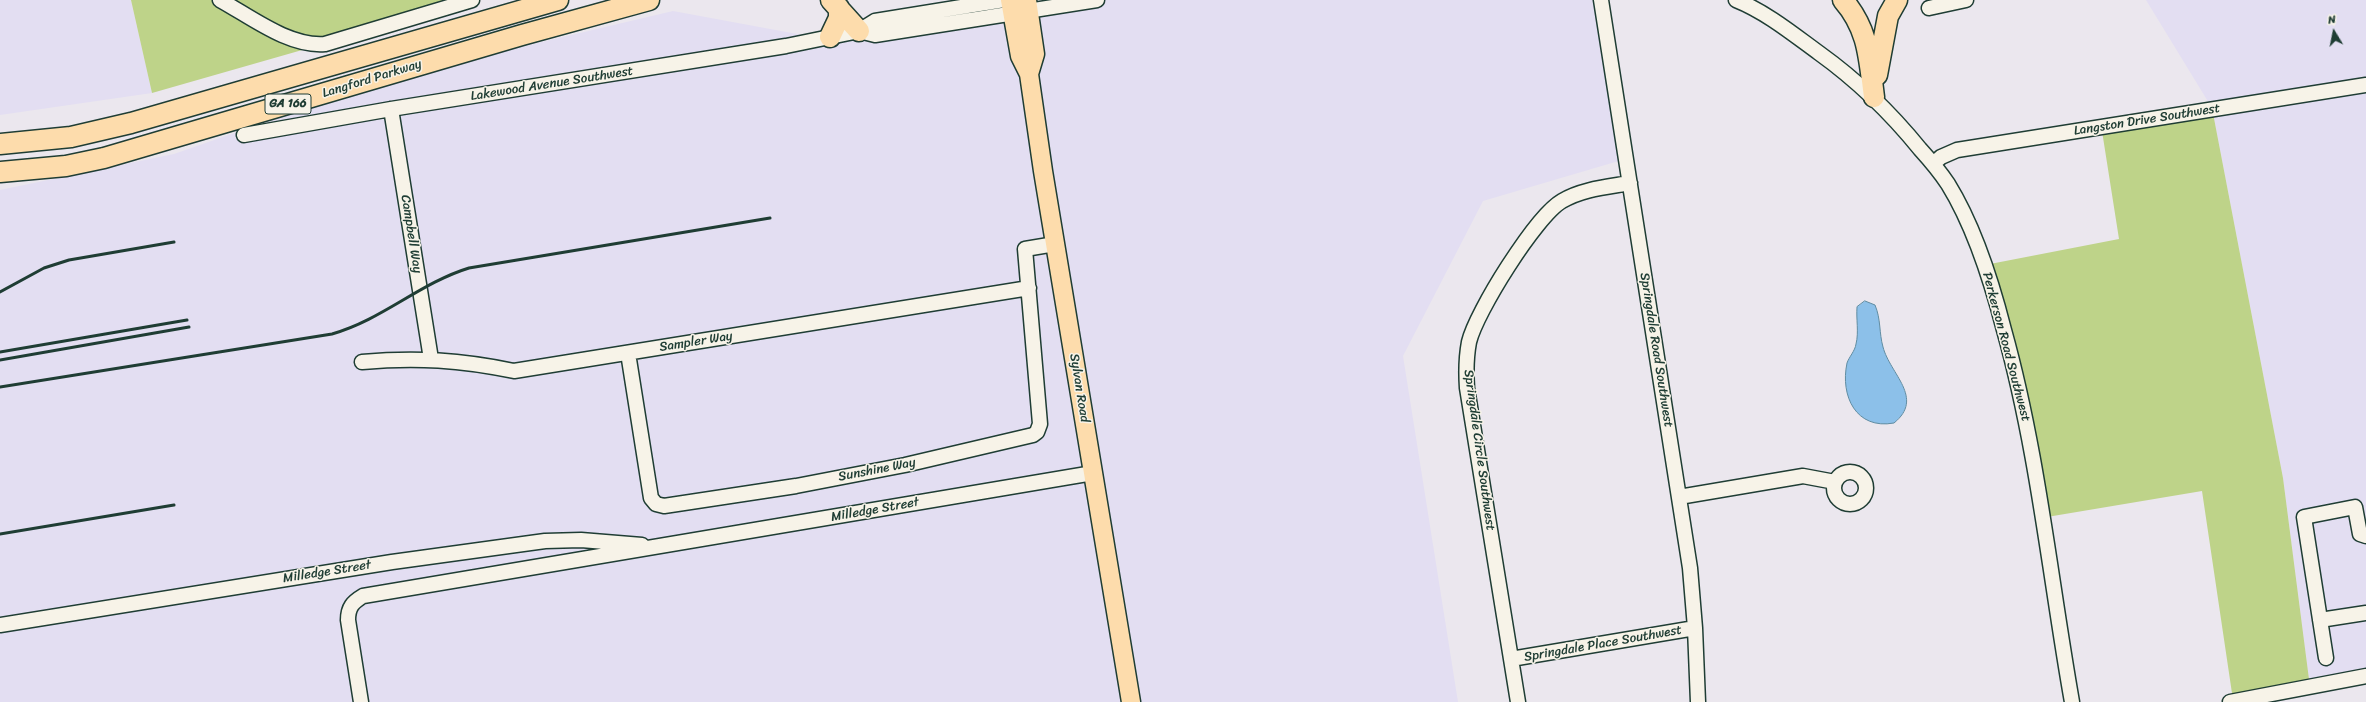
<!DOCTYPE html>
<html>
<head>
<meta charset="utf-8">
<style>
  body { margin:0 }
  #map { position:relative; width:2366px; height:702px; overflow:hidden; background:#ebe7ee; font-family:Sriracha,sans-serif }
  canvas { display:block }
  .north { position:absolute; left:2314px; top:12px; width:40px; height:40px; -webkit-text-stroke:3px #f7f3e8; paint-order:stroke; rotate:350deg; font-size:11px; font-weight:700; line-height:16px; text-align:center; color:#1f3d34 }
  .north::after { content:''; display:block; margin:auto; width:14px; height:18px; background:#1f3d34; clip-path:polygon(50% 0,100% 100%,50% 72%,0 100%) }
</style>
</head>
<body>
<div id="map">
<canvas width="2366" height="702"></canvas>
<div class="north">N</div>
</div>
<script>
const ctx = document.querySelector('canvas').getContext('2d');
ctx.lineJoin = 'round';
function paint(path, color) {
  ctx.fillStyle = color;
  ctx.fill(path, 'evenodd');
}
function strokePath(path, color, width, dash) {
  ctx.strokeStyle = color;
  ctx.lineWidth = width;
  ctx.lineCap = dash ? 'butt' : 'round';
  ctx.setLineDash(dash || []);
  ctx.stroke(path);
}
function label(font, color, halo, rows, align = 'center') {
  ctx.font = font + ' Sriracha,sans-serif';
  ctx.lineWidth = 3;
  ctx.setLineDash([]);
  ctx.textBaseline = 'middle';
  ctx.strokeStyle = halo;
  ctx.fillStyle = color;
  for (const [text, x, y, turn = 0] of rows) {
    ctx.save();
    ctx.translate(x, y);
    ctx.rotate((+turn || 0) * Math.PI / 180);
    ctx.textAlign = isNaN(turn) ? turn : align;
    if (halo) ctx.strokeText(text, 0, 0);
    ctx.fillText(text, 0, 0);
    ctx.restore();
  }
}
const built = new Path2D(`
  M0 0H131L152 93 0 115Z
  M1093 0H1598L1622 160 1483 201 1403 356 1458 702H0V190L174 154 398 76 673 11 835 41Z
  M2146 0H2366V678L2310 687 2283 478 2212 108Z`);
const green = new Path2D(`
  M131 0H461L400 22 152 93Z
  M2212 108 2283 478 2310 687 2233 700 2202 491 2047 517 1990 264 2119 239 2102 131Z`);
const water = new Path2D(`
  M1865 301 1875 305C1881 319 1879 333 1883 347 1890 374 1925 398 1894 423 1856 430 1840 396 1847 363 1849 357 1855 351 1856 344 1859 332 1856 319 1857 307Z`);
const minor = new Path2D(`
  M220 0C251 17 289 47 325 44L472 0
  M1601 0 1690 568 1695 628 1698 702
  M1736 0C1766 12 1793 34 1819 53 1858 81 1890 112 1920 149 1930 160 1940 172 1948 184 1974 226 1992 283 2004 330 2038 452 2050 578 2072 702
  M1929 8 1966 0
  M859 31 875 35 1097 0
  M391 109 431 359
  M244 135 391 109 786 46 859 31 875 21 1004 0
  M1933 164 1941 157 1957 150 2366 85
  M628 353 651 498 656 504 664 506 796 486 905 465 1033 435 1037 432 1040 424 1025 249 1055 244
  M362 362C416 357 461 360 514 371L1029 288
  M1834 488a16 16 0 1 1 32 0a16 16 0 1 1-32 0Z
  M1679 497 1803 476 1835 482
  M2320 620 2366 613
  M0 625 392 562 545 541 581 540 642 545
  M2326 658 2304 517 2355 507 2360 534 2366 536
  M1511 659 1695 628
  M361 702 348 620C348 607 353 602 363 596L1093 473
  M1518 702 1467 388C1466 373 1466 358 1469 342 1476 312 1536 216 1562 201 1582 189 1607 187 1630 183
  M2230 702 2366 676`);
const major = new Path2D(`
  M1010 0 1020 56 1029 74 1043 171 1131 702
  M1027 0 1035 54 1029 74`);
const highway = new Path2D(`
  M831 0 859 31
  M1843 0C1869 30 1869 59 1874 97
  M830 37 839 18V8
  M1877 75 1888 16 1897 0
  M0 144 71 137 131 123 558 0
  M0 172 66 166 104 158 522 35 649 0`);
const rail = new Path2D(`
  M0 292 44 268 69 260 174 242
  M0 352 187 320
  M0 360 189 327
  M0 387 332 334C382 320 420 283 469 268L770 218
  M0 534 174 505`);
const shields = [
  [288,104,46]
];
const shieldNames = [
  ["GA 166",288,104]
];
const streetNames = [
  ["Langford Parkway",372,79,-17],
  ["Lakewood Avenue Southwest",552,84,-9],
  ["Langston Drive Southwest",2147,120,-9],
  ["Campbell Way",411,234,81],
  ["Sampler Way",696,342,-9],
  ["Perkerson Road Southwest",2006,347,75],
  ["Springdale Road Southwest",1656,350,81],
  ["Sylvan Road",1079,388,81],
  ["Springdale Circle Southwest",1479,450,82],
  ["Sunshine Way",877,470,-11],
  ["Milledge Street",875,510,-10],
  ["Milledge Street",327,572,-9],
  ["Springdale Place Southwest",1603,644,-10]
];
paint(built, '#e3def2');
paint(green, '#bed389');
paint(water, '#8cc0e9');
strokePath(water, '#608ca1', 1);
strokePath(minor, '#1f3d34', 17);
strokePath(major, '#1f3d34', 21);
strokePath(highway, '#1f3d34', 23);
strokePath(minor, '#f7f3e8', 14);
strokePath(major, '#fddcac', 18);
strokePath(highway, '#fddcac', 20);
strokePath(rail, '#1f3d34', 3);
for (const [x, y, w] of shields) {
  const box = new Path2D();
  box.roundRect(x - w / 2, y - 10, w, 20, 3);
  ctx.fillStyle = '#f7f3e8';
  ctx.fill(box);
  strokePath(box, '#1f3d34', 1);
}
label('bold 12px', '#1f3d34', null, shieldNames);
label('13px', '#1f3d34', '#f7f3e8', streetNames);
</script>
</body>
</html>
